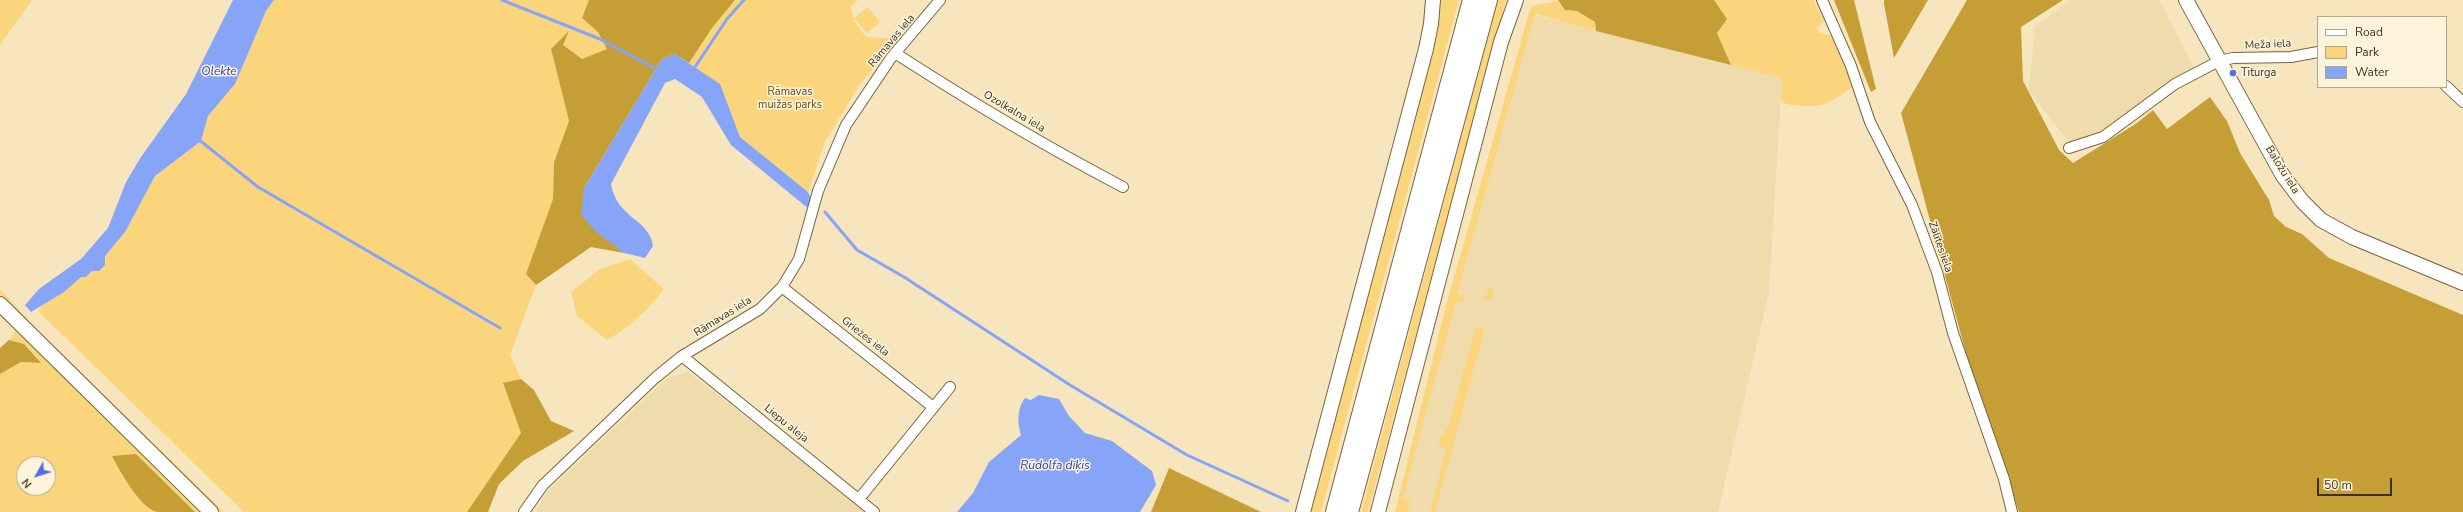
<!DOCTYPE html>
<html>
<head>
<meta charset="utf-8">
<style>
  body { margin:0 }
  #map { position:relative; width:2463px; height:512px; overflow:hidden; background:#f7e6bd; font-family:"Nunito Sans",sans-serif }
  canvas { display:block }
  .legend { position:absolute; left:2317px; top:16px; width:130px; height:72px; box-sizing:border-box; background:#fef4dc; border:1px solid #afa692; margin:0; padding:5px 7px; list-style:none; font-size:12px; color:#383222 }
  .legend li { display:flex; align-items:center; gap:8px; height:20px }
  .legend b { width:20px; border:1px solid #afa692 }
  .north { position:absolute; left:16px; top:456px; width:40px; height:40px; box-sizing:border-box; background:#fef4dc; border:1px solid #afa692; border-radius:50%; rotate:231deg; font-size:11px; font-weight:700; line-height:16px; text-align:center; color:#383222 }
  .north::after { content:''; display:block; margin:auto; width:14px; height:18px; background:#4e71e5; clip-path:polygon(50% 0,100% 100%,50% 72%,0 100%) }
  .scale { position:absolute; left:2317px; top:478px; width:75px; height:18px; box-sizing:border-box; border:2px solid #383222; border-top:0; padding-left:5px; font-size:12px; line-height:14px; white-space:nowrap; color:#383222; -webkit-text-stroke:3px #fef4dc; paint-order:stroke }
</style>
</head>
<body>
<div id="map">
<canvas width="2463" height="512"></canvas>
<ul class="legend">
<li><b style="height:5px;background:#fff"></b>Road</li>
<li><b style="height:11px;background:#fad57b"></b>Park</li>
<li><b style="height:11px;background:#86a5f9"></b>Water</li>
</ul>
<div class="north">N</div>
<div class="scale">50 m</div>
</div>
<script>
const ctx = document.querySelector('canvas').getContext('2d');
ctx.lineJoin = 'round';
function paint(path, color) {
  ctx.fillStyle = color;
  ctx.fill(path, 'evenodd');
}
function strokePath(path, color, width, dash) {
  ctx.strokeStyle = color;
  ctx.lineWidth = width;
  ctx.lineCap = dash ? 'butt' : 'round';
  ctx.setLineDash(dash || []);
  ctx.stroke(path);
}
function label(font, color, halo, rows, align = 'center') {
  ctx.font = font + ' "Nunito Sans",sans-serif';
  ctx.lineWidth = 3;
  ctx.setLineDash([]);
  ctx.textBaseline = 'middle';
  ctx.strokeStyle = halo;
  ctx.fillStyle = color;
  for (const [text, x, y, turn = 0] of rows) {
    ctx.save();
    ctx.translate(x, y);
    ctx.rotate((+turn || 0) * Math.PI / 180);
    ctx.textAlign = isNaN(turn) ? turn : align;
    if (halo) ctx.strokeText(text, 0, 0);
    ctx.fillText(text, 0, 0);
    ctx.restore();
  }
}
const built = new Path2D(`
  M2070 0H2159L2194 67 2152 95 2104 132 2069 142 2029 91 2035 26Z
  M1531 14 1782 78 1769 292 1718 512H1395Z
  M688 372 758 426 864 512H535L548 491 666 379Z`);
const green = new Path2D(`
  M0 0H32L0 45Z
  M274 0H589L582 18 598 32 607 49 582 59 563 45 568 32 551 49 569 121 554 160 553 199 526 274 536 285 510 355 521 379 503 384 521 433 467 512H244L38 311 41 306 81 277H86L92 271H96L105 256 125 232 155 176 201 141 208 116 235 84 266 11Z
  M735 0H858L851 6 854 21 866 37 898 39 860 84 825 142 808 192 740 137 720 86 689 63 712 28Z
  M1441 0H1459L1321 512H1310L1428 69 1436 36Z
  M1498 0H1506L1368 512H1361Z
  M1714 0H1814L1824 22 1817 28 1819 32 1831 36 1853 86C1824 109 1816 109 1781 103L1782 78 1731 65 1717 33 1727 19Z
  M1558 1 1565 10 1577 11 1595 22 1596 31 1536 14 1534 17 1457 294 1465 296 1462 302H1456L1403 498 1410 500 1408 512H1395L1444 313 1531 6Z
  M868 7 880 22 867 33 854 18Z
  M630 259 664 289C648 310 630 327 607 340L577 316 571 292 600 269Z
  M1491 287 1494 292 1491 300H1485L1488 288Z
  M0 289 32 324 224 512H220L0 294Z
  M1476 327 1484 329 1482 339 1435 512H1430L1446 448 1440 447 1438 441 1448 428Z
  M17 329 201 512H195L136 454 112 456C123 480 136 496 156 512H0V374L21 362 40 363 24 344 9 340ZM24 464H48V488H24Z`);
const forest = new Path2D(`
  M589 0H735L712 28 689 63 675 54 662 59 584 188 612 243 624 253 591 247 536 285 526 274 553 199 554 162 569 121 551 49 569 31 563 45 582 59 607 49 598 32 582 18Z
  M1558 0H1714L1727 19 1717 33 1731 65 1596 31 1595 22 1577 11 1565 10Z
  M1834 0H1854L1876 89 1871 92Z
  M1884 0H1928L1894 58 1884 4Z
  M1967 0H2063L2021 27 2023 81 2059 150 2073 163 2137 123 2153 110 2167 129 2210 97 2227 121 2240 153 2269 200 2274 216 2286 227 2302 234 2329 258 2463 315V512H2019L1971 372 1901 113Z
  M9 340 24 344 41 363 21 362 0 374V348Z
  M521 379 534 390 551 421 574 431 523 461 499 484 488 512H467L521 433 503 383Z
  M136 454 195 512C183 512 170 512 158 512 141 510 119 470 112 456Z
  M1169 468 1261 512H1151Z`);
const water = new Path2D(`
  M233 0H274L266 11 235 84 208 116 201 141 155 176 125 232 105 256V265L99 271H92L86 277H81L64 292 31 312 25 305 39 289 81 259 108 228 126 182 141 157 186 94Z
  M675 54 720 84 740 137 808 192 813 203 810 210 731 145 702 97 675 79 665 83 611 184C617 219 649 218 653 246L645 258 624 253 595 231 581 214 584 188 662 59Z
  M1039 395 1059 399 1069 416 1085 433 1112 441 1152 471 1156 485 1140 512H957L973 493 989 462 1021 435C1017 423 1017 408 1025 398L1031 400Z`);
const stream = new Path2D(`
  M502 0 600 39 656 69
  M695 67 727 19 744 0
  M198 139 258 187 500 328
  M825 212 857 250 904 277 1070 385 1187 455 1288 501`);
const street = new Path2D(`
  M1822 0 1851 66 1870 122 1912 205 1937 272 1953 333 2004 479 2012 512
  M895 53C969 101 1045 146 1123 187
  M2446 86 2463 102
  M2069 148 2103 137 2175 84 2219 61 2233 58 2291 57 2318 52
  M782 287 933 407
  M682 356 874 512
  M859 499 950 387
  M524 512 543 485 655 378 682 356 760 309 782 287 799 259 818 191 846 125 891 58 940 0`);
const secondary = new Path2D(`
  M2186 0 2283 176 2302 201 2321 220 2352 237 2463 283
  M0 304 211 512
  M1303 512 1426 49 1431 24 1433 0
  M1378 512 1501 42 1516 0`);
const highway = new Path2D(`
  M1335 512 1472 0
  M1349 512 1488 0`);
const markers = [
  [2233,73,4,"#4e71e5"]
];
const streetNames = [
  ["Rāmavas iela",892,41,-50],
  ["Meža iela",2268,45,-3],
  ["Ozolkalna iela",1014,112,31],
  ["Baložu iela",2282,170,58],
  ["Zālītes iela",1940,247,71],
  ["Rāmavas iela",723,317,-32],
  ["Griezes iela",865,337,38],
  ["Liepu aleja",786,424,39]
];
const poiNames = [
  ["Titurga",2241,73]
];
const parkNames = [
  ["Rāmavas",790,92],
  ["muižas parks",790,105]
];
const waterNames = [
  ["Olekte",219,72],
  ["Rūdolfa dīķis",1055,466]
];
paint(built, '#efdbab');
paint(green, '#fad57b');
paint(forest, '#c59e35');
paint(water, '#86a5f9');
strokePath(stream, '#86a5f9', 3);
strokePath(street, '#756641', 12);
strokePath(secondary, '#756641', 16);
strokePath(highway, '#756641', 20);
strokePath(street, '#fff', 10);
strokePath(secondary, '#fff', 14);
strokePath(highway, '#fff', 18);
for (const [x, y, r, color] of markers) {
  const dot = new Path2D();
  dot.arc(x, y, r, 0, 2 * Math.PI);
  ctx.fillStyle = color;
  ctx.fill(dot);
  strokePath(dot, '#fef4dc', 1.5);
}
label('11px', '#383222', '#fef4dc', streetNames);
label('11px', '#383222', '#fef4dc', poiNames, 'left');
label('11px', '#604c15', '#fef4dc', parkNames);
label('italic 12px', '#2843ba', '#fef4dc', waterNames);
</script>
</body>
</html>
